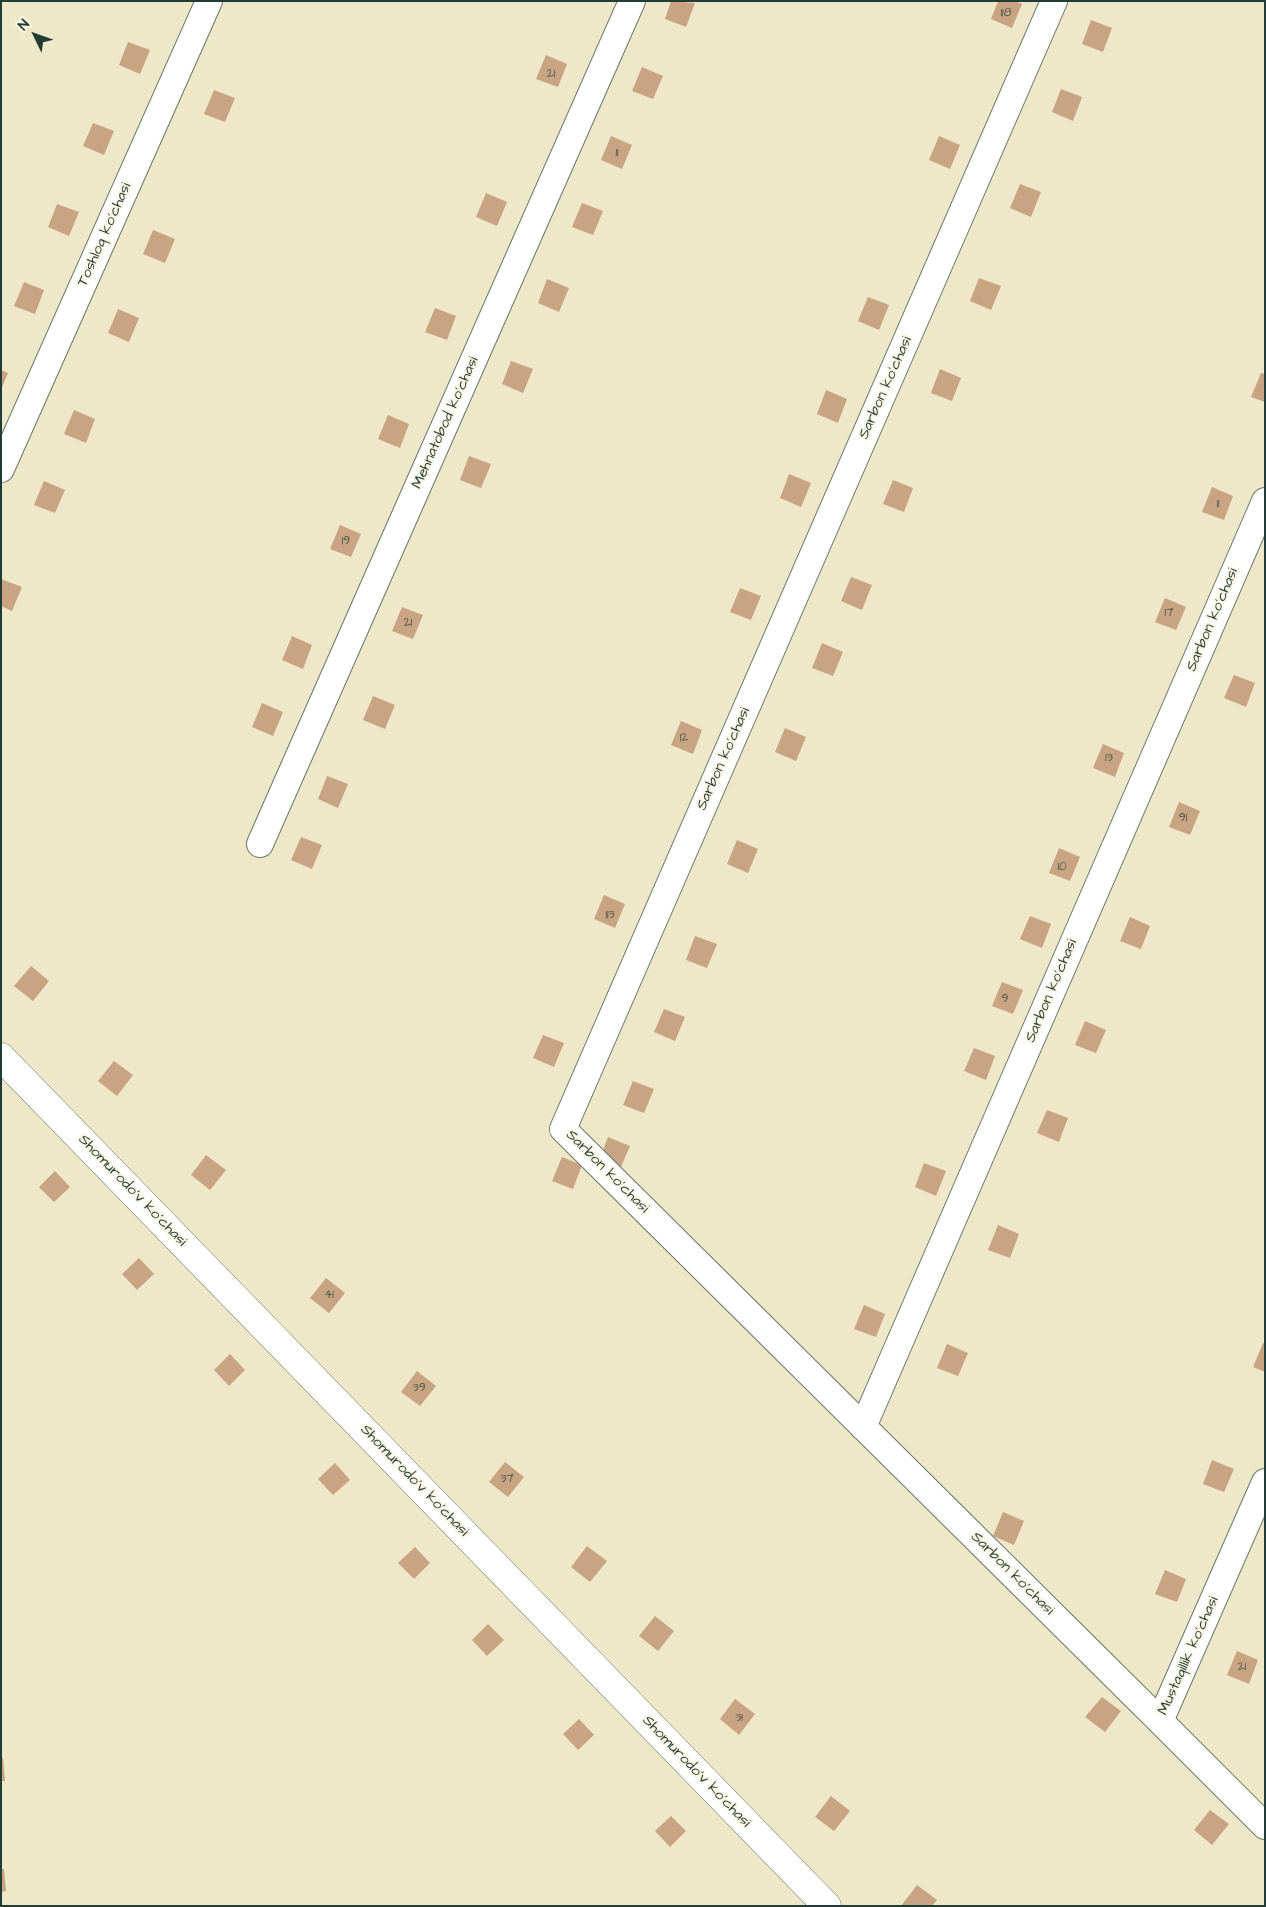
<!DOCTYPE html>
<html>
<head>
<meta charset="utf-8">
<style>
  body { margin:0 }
  #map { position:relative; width:1266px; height:1907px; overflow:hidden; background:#eee7c8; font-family:"Architects Daughter",sans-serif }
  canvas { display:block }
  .frame { position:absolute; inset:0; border:2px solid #1f3d34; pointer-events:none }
  .north { position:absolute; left:10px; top:10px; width:50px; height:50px; -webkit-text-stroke:4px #fcf5e5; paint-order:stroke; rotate:312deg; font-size:14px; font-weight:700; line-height:20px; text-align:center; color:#1f3d34 }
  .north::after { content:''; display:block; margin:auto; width:18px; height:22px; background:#1f3d34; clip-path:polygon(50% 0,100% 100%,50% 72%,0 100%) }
</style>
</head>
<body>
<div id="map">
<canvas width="1266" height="1907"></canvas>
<div class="frame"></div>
<div class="north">N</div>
</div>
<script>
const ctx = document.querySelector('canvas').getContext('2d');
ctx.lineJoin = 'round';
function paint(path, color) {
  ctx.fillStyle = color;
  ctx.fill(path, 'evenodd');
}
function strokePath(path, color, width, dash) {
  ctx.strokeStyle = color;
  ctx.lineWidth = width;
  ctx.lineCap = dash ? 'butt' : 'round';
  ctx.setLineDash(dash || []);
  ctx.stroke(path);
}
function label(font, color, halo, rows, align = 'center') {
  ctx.font = font + ' "Architects Daughter",sans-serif';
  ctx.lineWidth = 4;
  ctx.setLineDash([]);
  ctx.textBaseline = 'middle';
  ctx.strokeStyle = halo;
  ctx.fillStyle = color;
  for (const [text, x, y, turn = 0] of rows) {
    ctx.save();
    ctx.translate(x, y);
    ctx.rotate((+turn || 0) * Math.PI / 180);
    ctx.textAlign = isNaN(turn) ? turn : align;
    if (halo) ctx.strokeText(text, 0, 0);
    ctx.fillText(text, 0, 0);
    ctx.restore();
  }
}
const building = new Path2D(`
  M671 1 695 3 686 27 665 19Z
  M998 1H1015L1022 4 1012 28 991 19Z
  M1091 20 1112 28 1103 52 1082 44Z
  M128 42 150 50 140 74 119 65Z
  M546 55 567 64 558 87 536 79Z
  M642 67 663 76 653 99 632 91Z
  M1061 89 1082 97 1073 121 1052 112Z
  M214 90 235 98 225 122 204 114Z
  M93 123 114 131 104 155 83 146Z
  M611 136 632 145 622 169 601 160Z
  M939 136 960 145 950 169 929 160Z
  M1020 184 1041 192 1031 217 1010 208Z
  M486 193 507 202 497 226 476 217Z
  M582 203 603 211 593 235 572 227Z
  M57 204 79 212 69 236 48 227Z
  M153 230 175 239 165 263 143 254Z
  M979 278 1001 286 991 310 970 301Z
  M547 279 569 288 559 312 538 303Z
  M24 282 44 290 35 314 14 306Z
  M868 297 889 305 879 330 858 321Z
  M435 308 456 316 447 340 425 332Z
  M118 309 139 318 129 342 108 333Z
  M511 361 533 369 523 393 502 384Z
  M940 369 961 378 952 401 931 393Z
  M1 370 8 373 1 390Z
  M1261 373 1265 374V402L1251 397Z
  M826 390 847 399 838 423 817 414Z
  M74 410 95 419 86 443 64 434Z
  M388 415 409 424 400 448 378 439Z
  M469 456 491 464 481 488 460 480Z
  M789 474 811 483 801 507 780 498Z
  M893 480 913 488 904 512 883 504Z
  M44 481 65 490 55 513 34 505Z
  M1212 487 1233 496 1224 520 1202 512Z
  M340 525 361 534 351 557 330 549Z
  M851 577 872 585 862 610 841 601Z
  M1 579 22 587 12 611 1 606Z
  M740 588 761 596 751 620 730 612Z
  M1165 598 1186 607 1176 630 1155 622Z
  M402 607 423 615 413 639 392 631Z
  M292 636 312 645 303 669 282 660Z
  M822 643 843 652 833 676 812 668Z
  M1234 675 1255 683 1246 707 1224 698Z
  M373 696 395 705 385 729 363 720Z
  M262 703 283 712 273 736 252 727Z
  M681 721 702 730 693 754 671 745Z
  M785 728 806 737 796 761 775 752Z
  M1103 744 1124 753 1115 777 1093 768Z
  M327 776 348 784 338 808 318 799Z
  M1179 802 1200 811 1190 835 1169 827Z
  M301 837 322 845 312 869 291 860Z
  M737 840 758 849 748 873 727 864Z
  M1059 848 1080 857 1070 881 1049 873Z
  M604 895 625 904 615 928 594 919Z
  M1030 916 1051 924 1042 948 1020 939Z
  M1130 917 1150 926 1141 949 1120 941Z
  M695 936 717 944 707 968 686 960Z
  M31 966 49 981 33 1001 14 986Z
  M1002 982 1023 990 1013 1014 992 1006Z
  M664 1009 685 1017 675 1041 654 1032Z
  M1085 1021 1106 1030 1096 1053 1075 1045Z
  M543 1035 564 1043 554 1067 533 1058Z
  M974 1048 995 1056 986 1080 964 1071Z
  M114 1061 133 1075 117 1096 98 1081Z
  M633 1081 654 1089 644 1113 623 1105Z
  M1047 1110 1068 1118 1059 1142 1037 1133Z
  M608 1137 630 1146 620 1169 599 1161Z
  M206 1155 226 1170 210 1190 191 1175Z
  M562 1157 582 1165 573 1189 552 1181Z
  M924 1163 946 1171 936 1196 915 1187Z
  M55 1171 70 1187 54 1202 39 1187Z
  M998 1225 1019 1234 1010 1258 988 1250Z
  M139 1258 154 1274 137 1290 122 1274Z
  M326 1278 345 1293 329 1313 310 1298Z
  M864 1305 885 1314 876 1337 854 1329Z
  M1263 1343 1265 1344V1372L1253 1367Z
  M947 1344 968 1353 958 1376 937 1368Z
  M230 1354 245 1370 229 1386 214 1370Z
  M417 1371 436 1386 420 1406 401 1392Z
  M1212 1460 1234 1469 1224 1492 1203 1484Z
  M505 1462 524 1477 508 1497 489 1482Z
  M335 1463 350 1480 333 1495 318 1479Z
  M1003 1512 1024 1521 1014 1545 993 1536Z
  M587 1546 607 1561 590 1582 571 1567Z
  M415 1547 430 1563 414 1579 398 1563Z
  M1165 1570 1186 1579 1177 1602 1155 1594Z
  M655 1616 674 1631 658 1651 639 1636Z
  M488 1624 504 1640 487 1656 472 1640Z
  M1237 1651 1258 1660 1249 1684 1227 1675Z
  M1102 1697 1121 1711 1105 1732 1085 1717Z
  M735 1699 755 1714 739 1735 720 1719Z
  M579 1719 594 1735 578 1750 563 1734Z
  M1 1758H3L5 1781H1Z
  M831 1796 850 1811 834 1831 815 1817Z
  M1210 1810 1229 1824 1212 1845 1194 1830Z
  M671 1816 686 1831 670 1847 655 1831Z
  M1 1869H4L6 1891 1 1892Z
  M917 1885 937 1900 932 1906H901Z`);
const street = new Path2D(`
  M1054 1 563 1129 1160 1721
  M1 469 209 1
  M260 844 632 1
  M863 1427 1265 501
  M1265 1482 1160 1721 1265 1826`);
const secondary = new Path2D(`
  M1 1057 827 1906`);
const numberNames = [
  ["118",1006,13],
  ["21",551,74],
  ["11",617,153],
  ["11",1218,504],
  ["19",346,541],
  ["17",1169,613],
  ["21",408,623],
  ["12",684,738],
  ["13",1109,758],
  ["91",1183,818],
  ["10",1062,867],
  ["113",610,915],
  ["9",1005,999],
  ["41",329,1295],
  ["39",419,1388],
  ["37",507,1479],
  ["21",1242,1667],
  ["31",739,1718]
];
const streetNames = [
  ["Toshloq ko'chasi",105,235,-66],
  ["Sarbon ko'chasi",886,388,-66],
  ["Mehnatobod ko'chasi",446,423,-66],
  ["Sarbon ko'chasi",1213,620,-67],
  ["Sarbon ko'chasi",724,759,-66],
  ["Sarbon ko'chasi",1052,991,-67],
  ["Sarbon ko'chasi",607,1172,45],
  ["Shomurodo'v ko'chasi",132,1191,46],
  ["Shomurodo'v ko'chasi",414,1481,46],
  ["Sarbon ko'chasi",1012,1574,45],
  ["Mustaqillik ko'chasi",1189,1656,-66],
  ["Shomurodo'v ko'chasi",696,1772,46]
];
paint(building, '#c8a483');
strokePath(street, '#677868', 28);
strokePath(secondary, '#677868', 29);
strokePath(street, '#fff', 26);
strokePath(secondary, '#fff', 28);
label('12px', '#495748', null, numberNames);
label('15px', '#1f3d34', '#fcf5e5', streetNames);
</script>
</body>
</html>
